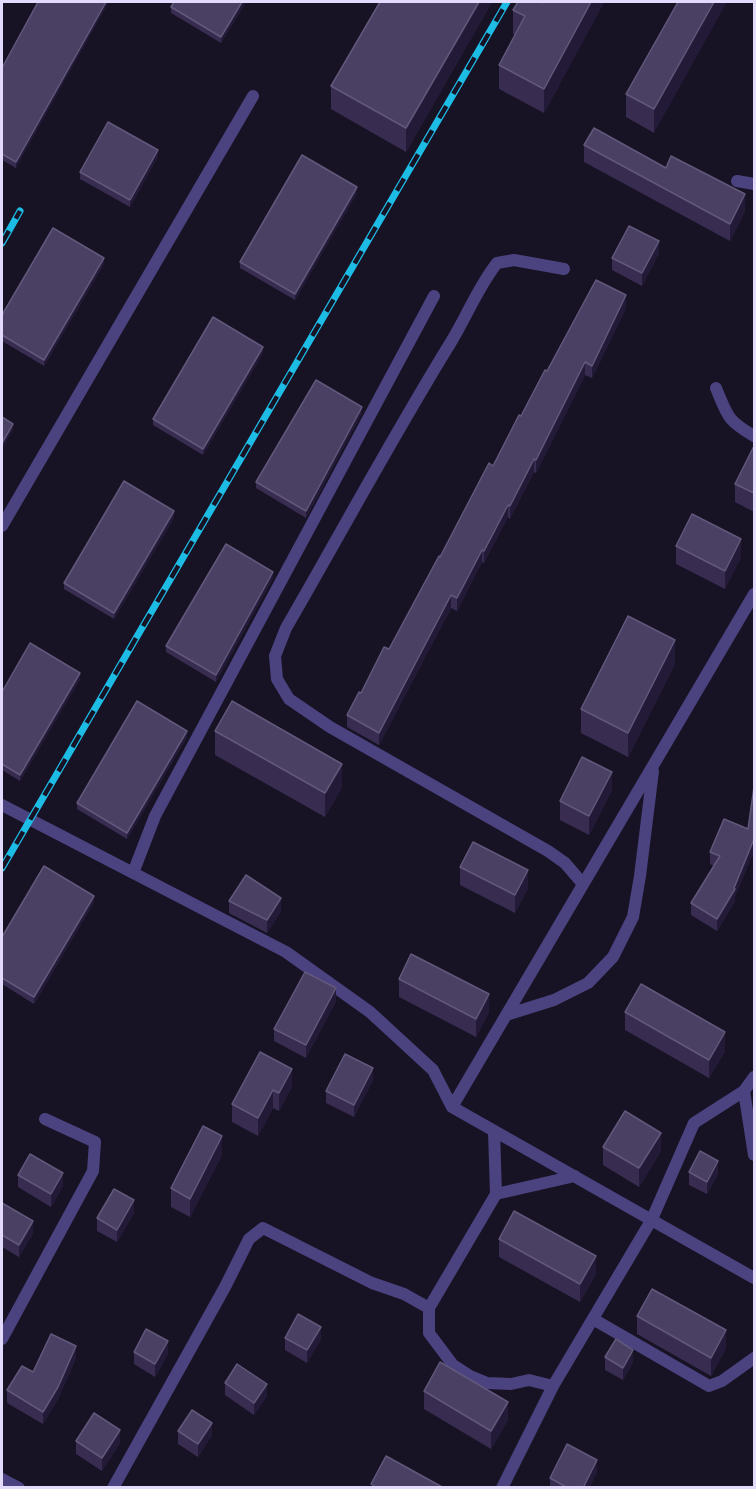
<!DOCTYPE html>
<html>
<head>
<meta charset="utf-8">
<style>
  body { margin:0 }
  #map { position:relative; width:756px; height:1489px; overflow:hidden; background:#181225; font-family:Inter,sans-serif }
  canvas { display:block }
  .frame { position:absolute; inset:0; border:3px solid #e2dbfb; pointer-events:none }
</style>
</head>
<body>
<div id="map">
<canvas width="756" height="1489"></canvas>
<div class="frame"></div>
</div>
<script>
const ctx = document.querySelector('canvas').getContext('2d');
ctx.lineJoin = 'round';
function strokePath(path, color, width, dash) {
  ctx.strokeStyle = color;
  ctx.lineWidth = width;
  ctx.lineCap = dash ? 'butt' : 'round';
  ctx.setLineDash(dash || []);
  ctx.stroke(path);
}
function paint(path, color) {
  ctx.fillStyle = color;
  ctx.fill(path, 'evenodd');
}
const minor = new Path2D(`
  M737 181 754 184
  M564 269 514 260 497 263C478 287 467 316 451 342 393 436 341 533 286 628L275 656 277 679 289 699 330 727 548 851 565 863 583 884
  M716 388C728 417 727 420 754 436
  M2 526 253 96
  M2 805 286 952 370 1012 433 1070 452 1107 754 1278
  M133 873 155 816 434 296
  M506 1015 554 1000 588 983 613 957 633 917 640 876 653 771
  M744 1091 754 1155
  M452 1107 754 594
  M496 1194 575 1176
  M429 1308 496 1194 494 1131
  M593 1319 709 1386 722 1381 754 1358
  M2 1339 93 1171 95 1142 45 1119
  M2 1479 19 1488
  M113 1488 225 1287 249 1239 263 1228 372 1283 404 1294 429 1308V1333L453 1365 470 1376 487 1383 511 1384 529 1380 553 1386
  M502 1488 553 1386 652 1219 694 1123 744 1091 754 1077`);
const rail = new Path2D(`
  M2 243 20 211
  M2 868 507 2`);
const wall = new Path2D(`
  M38 2 16 168 2 160V68Z
  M174 2H246L221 43 171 13V7Z
  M492 2 406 152 331 109V86Z
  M604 2 544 113 499 89V65L515 35 513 34V10L543 3Z
  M678 2 654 133 626 117V94Z
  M584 145 666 168 745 211 730 241 584 162Z
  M158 156 130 207 80 179V172Z
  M357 193 295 300 240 268V262Z
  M659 253 642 286 612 270V258Z
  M104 264 44 366 2 341V315Z
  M626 308 592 378 585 375 536 473 534 472 510 519 508 517 484 563 482 562 457 611 451 608 379 745 347 727V715L389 649 440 557 547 371Z
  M263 353 203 455 153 425V419Z
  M362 413 306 518 256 488V482Z
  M754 446V512L735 502V484Z
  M174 518 114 619 64 589V583Z
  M676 546 741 557 725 589 676 564Z
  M273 578 216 682 166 652V646Z
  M675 664 628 757 581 733V709Z
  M80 679 20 781 2 770V692Z
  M215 731 342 787 325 817 215 755Z
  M187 737 127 839 77 809V803Z
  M754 787V851L735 896V901L717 931 691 915V903L714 866 710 864V852L748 829Z
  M612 790 589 835 560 820V801Z
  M460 867 528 888 515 913 460 885Z
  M229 901 281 911 267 933 229 913Z
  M94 902 34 1004 2 984V937Z
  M399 979 489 1012 476 1037 399 997Z
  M336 1001 306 1058 274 1041V1029Z
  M625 1012 725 1051 709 1078 625 1030Z
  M260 1052 292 1087 279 1111 273 1108 258 1136 232 1122V1104Z
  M373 1080 354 1117 326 1103V1091Z
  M603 1147 661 1151 639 1187 603 1165Z
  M222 1155 190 1217 171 1207V1188Z
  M689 1172 718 1174 707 1194 689 1185Z
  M18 1175 63 1186 51 1207 18 1187Z
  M2 1204 33 1233 19 1257 2 1247Z
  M134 1213 117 1242 97 1231V1218Z
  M499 1239 596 1274 580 1302 499 1257Z
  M637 1316 726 1348 711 1376 637 1334Z
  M285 1338 321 1339 307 1363 285 1350Z
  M134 1352 168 1354 155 1377 134 1364Z
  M605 1357 633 1362 623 1380 605 1370Z
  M76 1358 58 1399 43 1424 7 1403V1390L33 1372Z
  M225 1383 267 1396 254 1415 225 1395Z
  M424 1391 508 1420 491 1449 424 1409Z
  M178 1431 212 1435 198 1457 178 1444Z
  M76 1441 120 1443 102 1471 76 1454Z
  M597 1472 589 1488H550V1478Z`);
const shadedWall = new Path2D(`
  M106 2H109L16 168V162Z
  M242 2H246L221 43V37Z
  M479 2H492L406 152V128Z
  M591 2H604L544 113V89Z
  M714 2H727L654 133V109Z
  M158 150V156L130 207V200Z
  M357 187V193L295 300V294Z
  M745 194V211L730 241V224Z
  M659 241V253L642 286V273Z
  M104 258V264L44 366V360Z
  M626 295V308L592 378V366Z
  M263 347V353L203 455V449Z
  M585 362V375L536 473V460Z
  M362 407V413L306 518V511Z
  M13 424V430L2 449V443Z
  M534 459V472L510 519V506Z
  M508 505V517L484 563V551Z
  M174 511V518L114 619V613Z
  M741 539V557L725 589V571Z
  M482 550V562L457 611V598Z
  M273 572V578L216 682V675Z
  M451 595V608L379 745V733Z
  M675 640V664L628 757V733Z
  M80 673V679L20 781V775Z
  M187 731V737L127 839V833Z
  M342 764V787L325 817V793Z
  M612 772V790L589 835V816Z
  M754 839V851L735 896V901L717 931V919L734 888Z
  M528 870V888L515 913V895Z
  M94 896V902L34 1004V997Z
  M281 898V911L267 933V920Z
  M336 988V1001L306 1058V1045Z
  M489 994V1012L476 1037V1019Z
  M725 1032V1051L709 1078V1060Z
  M373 1068V1080L354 1117V1105Z
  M292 1069V1087L279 1111V1093Z
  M273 1090V1108L258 1136V1118Z
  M661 1133V1151L639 1187V1168Z
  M222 1136V1155L190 1217V1199Z
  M718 1161V1174L707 1194V1182Z
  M63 1173V1186L51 1207V1194Z
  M134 1200V1213L117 1242V1230Z
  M33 1221V1233L19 1257V1245Z
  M596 1256V1274L580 1302V1284Z
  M321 1327V1339L307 1363V1350Z
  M726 1330V1348L711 1376V1358Z
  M168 1341V1354L155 1377V1364Z
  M76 1346V1358L58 1399 43 1424V1412Z
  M633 1350V1362L623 1380V1368Z
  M267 1384V1396L254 1415V1403Z
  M508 1402V1420L491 1449V1431Z
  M212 1423V1435L198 1457V1444Z
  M120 1430V1443L102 1471V1458Z
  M597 1460V1472L589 1488H583Z`);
const building = new Path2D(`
  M38 2H106L16 162 2 154V68Z
  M174 2H242L221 37 171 7Z
  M380 2H479L406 128 331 86Z
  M518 2H540L543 3 544 2H591L544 89 499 65 525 16 513 10Z
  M678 2H714L654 109 626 94Z
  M108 122 158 150 130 200 80 172Z
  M594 128 666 168 671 156 745 194 730 224 584 145Z
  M302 155 357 187 295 294 240 262Z
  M629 226 659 241 642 273 612 258Z
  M53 228 104 258 44 360 2 335V315Z
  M596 280 626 295 592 366 585 362 536 460 534 459 510 506 508 505 484 551 482 550 457 598 451 595 379 733 347 715 359 692 361 693 384 647 389 649 439 556 440 557 489 463 493 466 519 415 521 416 545 370 547 371Z
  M213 317 263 347 203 449 153 419Z
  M316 380 362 407 306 511 256 482Z
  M2 417 13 424 2 443Z
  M754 446V493L735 484Z
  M124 481 174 511 114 613 64 583Z
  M692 514 741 539 725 571 676 546Z
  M226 544 273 572 216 675 166 646Z
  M628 616 675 640 628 733 581 709Z
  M30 643 80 673 20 775 2 764V692Z
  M137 701 187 731 127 833 77 803Z
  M232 701 342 764 325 793 215 731Z
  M582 757 612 772 589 816 560 801Z
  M754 787V839L734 888 735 889 717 919 691 903 720 856 710 852 724 819 748 829Z
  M473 842 528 870 515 895 460 867Z
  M44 866 94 896 34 997 2 978V937Z
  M246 875 281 898 267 920 229 901Z
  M411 954 489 994 476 1019 399 979Z
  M305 972 336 988 306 1045 274 1029Z
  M641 984 725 1032 709 1060 625 1012Z
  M260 1052 292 1069 279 1093 273 1090 258 1118 232 1104Z
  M345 1054 373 1068 354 1105 326 1091Z
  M625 1111 661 1133 639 1168 603 1147Z
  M203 1126 222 1136 190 1199 171 1188Z
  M700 1151 718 1161 707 1182 689 1172Z
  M30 1154 63 1173 51 1194 18 1175Z
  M114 1189 134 1200 117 1230 97 1218Z
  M2 1203 33 1221 19 1245 2 1235Z
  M514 1211 596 1256 580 1284 499 1239Z
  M652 1289 726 1330 711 1358 637 1316Z
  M298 1314 321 1327 307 1350 285 1338Z
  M146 1329 168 1341 155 1364 134 1352Z
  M51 1334 76 1346 58 1387 43 1412 7 1390 22 1366 33 1372Z
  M616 1339 633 1350 623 1368 605 1357Z
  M440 1362 508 1402 491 1431 424 1391Z
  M237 1364 267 1384 254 1403 225 1383Z
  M192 1410 212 1423 198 1444 178 1431Z
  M94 1413 120 1430 102 1458 76 1441Z
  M567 1444 597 1460 583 1488H568L550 1478Z
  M386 1456 444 1488H377L371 1484Z`);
strokePath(minor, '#4b437f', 12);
strokePath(rail, '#1dbce5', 7);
strokePath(rail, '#181225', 4.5, [14]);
paint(wall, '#382d51');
paint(shadedWall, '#231a38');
paint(building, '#4a4063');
strokePath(building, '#62587b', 1.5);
</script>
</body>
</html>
